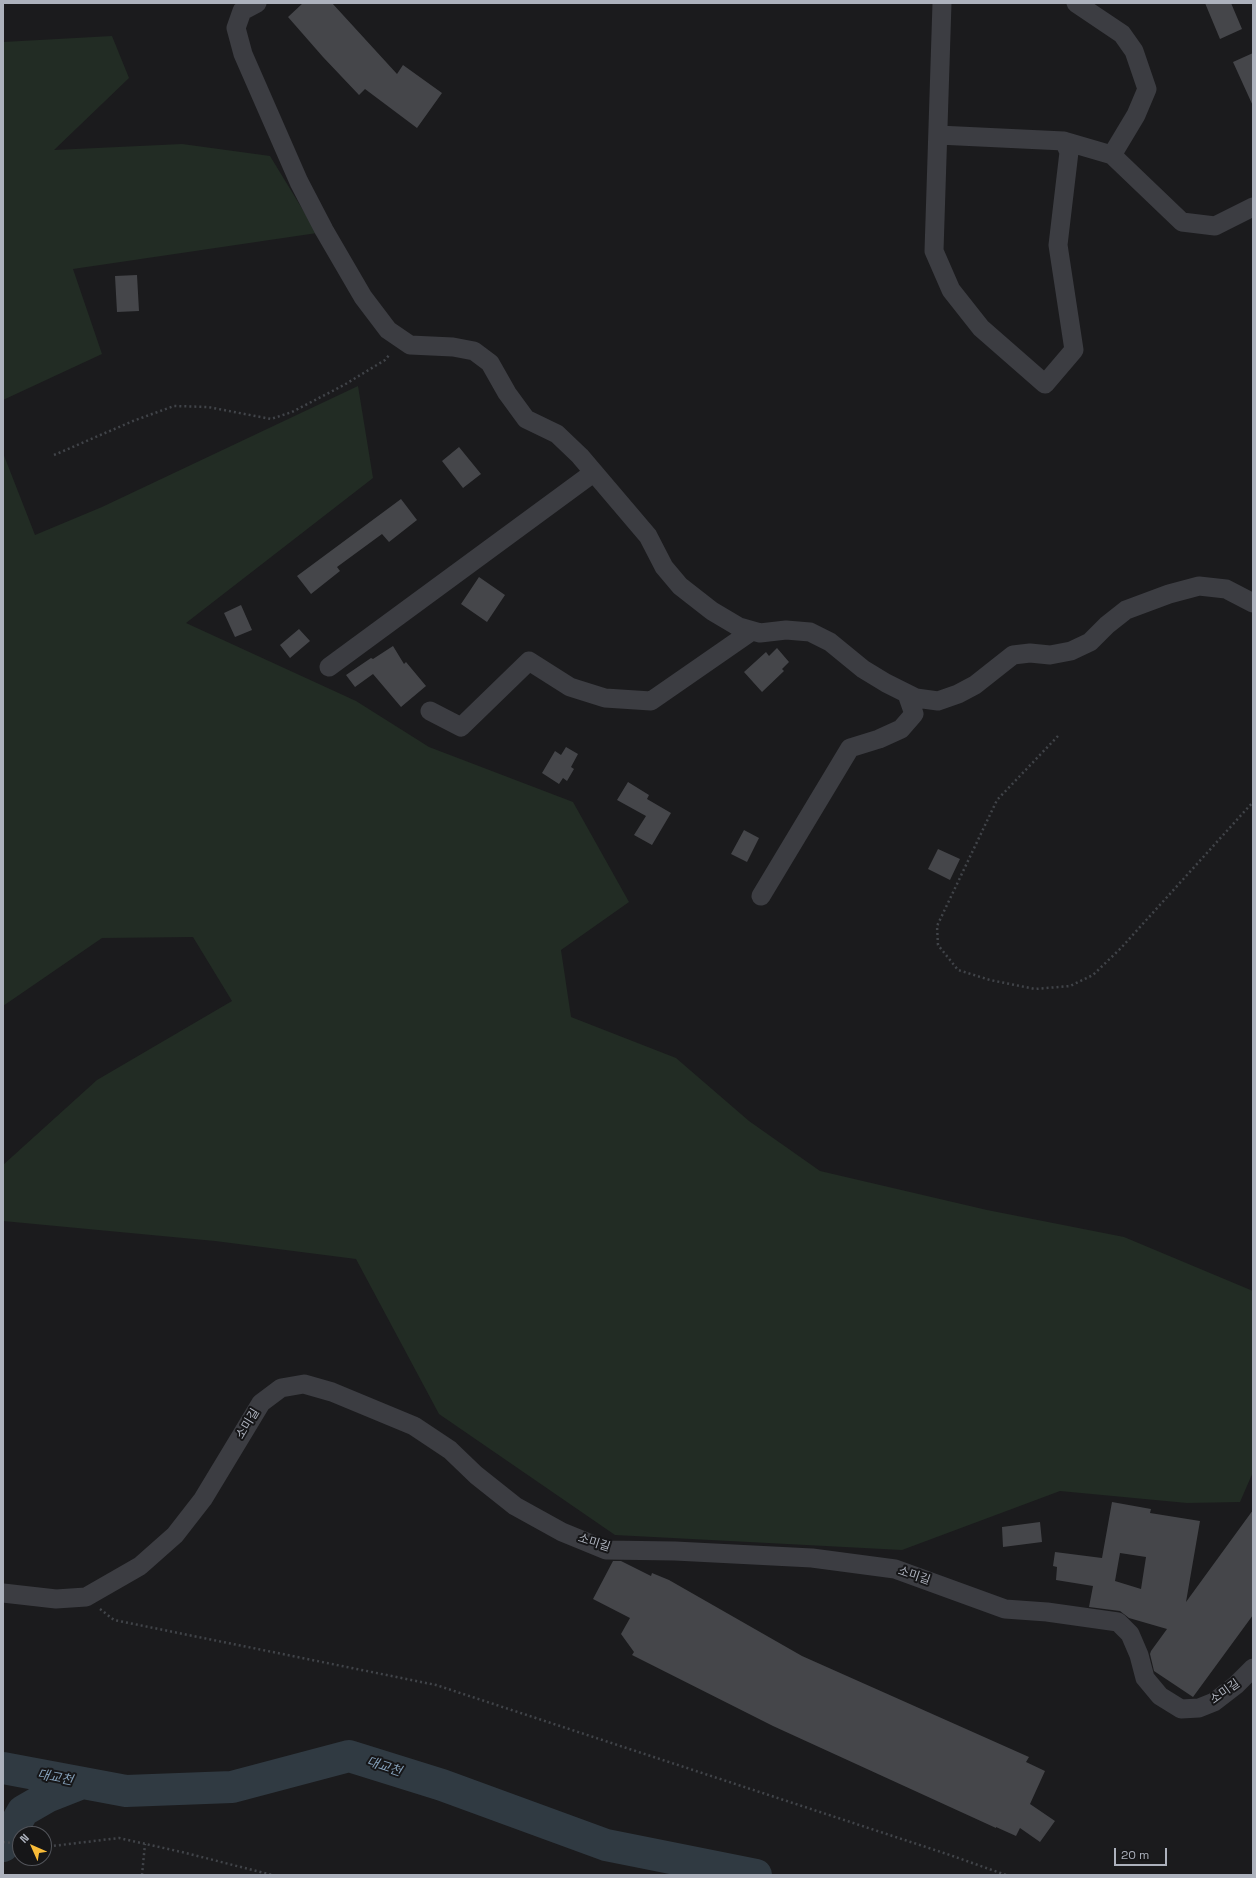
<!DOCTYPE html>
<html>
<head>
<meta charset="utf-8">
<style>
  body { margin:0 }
  #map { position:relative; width:1256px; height:1878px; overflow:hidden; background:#1b1b1d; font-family:"Space Grotesk",sans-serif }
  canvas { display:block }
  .frame { position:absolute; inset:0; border:4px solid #adb2bd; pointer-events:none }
  .north { position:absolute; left:12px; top:1826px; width:40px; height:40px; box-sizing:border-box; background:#161618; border:1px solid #52545a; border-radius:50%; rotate:315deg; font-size:11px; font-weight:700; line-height:16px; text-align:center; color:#adb2bd }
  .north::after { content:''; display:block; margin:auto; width:14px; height:18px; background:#f8bb38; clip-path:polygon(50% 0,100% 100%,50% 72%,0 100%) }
  .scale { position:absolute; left:1114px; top:1848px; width:53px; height:18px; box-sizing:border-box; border:2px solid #adb2bd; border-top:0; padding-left:5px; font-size:12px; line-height:14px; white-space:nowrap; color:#adb2bd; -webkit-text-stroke:3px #161618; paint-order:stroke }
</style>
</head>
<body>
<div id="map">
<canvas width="1256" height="1878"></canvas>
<div class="frame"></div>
<div class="north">N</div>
<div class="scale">20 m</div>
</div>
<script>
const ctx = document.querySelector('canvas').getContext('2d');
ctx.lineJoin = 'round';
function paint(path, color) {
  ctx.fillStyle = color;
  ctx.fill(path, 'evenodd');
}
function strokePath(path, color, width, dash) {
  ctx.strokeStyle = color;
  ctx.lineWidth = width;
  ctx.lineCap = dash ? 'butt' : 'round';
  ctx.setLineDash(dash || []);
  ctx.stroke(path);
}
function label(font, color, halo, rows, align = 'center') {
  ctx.font = font + ' "Space Grotesk","Noto Sans KR",sans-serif';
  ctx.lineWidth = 4;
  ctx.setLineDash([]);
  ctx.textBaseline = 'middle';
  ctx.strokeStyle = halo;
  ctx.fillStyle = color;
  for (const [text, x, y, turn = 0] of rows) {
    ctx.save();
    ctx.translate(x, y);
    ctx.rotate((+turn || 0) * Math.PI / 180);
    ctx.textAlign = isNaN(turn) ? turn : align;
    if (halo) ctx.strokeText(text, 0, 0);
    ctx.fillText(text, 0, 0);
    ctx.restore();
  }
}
const green = new Path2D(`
  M112 36 129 78 54 150 182 144 270 156 317 233 73 269 102 354 3 400V42Z
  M358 386 373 478 186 623 356 701 429 747 573 802 629 902 561 950 571 1017 676 1058 749 1121 820 1171 987 1210 1124 1237 1253 1291V1472L1240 1502 1187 1503 1060 1491 902 1550 615 1535 439 1414 356 1259 215 1241 3 1221V1165L97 1080 232 1001 193 937 102 938 3 1006V453L35 535 102 507Z`);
const river = new Path2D(`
  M3 1768 126 1791 232 1787 349 1756 442 1785 606 1845 756 1875
  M3 1846 23 1811 49 1796 82 1783`);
const building = new Path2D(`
  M303 3H332L397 74 403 65 442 93 417 128 365 89 359 95 323 57 288 17Z
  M1205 3H1231L1242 29 1220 39Z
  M1253 53V106L1233 62Z
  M137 275 139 311 117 312 115 276Z
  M459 447 481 474 463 488 442 461Z
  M401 499 417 520 389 542 382 534 337 567 340 571 311 594 297 576Z
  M479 577 505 595 487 622 461 604Z
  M241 605 252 630 235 637 224 613Z
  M299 629 310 641 290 658 280 645Z
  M393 646 404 664 406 662 426 686 401 707 373 674 355 687 346 675 371 658 373 659Z
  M777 648 789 662 782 669 784 671 762 692 744 672 766 652 769 656Z
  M566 747 578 754 571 767 574 769 567 781 563 778 559 784 542 773 555 751 561 755Z
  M628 782 649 795 647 799 671 813 652 845 634 835 646 816 617 800Z
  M744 830 759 838 747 862 731 854Z
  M938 849 960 859 950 880 928 869Z
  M1112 1502 1151 1509 1150 1513 1200 1521 1186 1602 1253 1510V1615L1193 1697 1154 1671 1150 1654 1151 1651 1167 1629 1129 1618 1120 1611 1089 1607 1093 1586 1056 1580 1057 1567 1053 1566 1055 1552 1102 1558ZM1120 1553 1146 1557 1141 1589 1115 1581Z
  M1040 1522 1042 1542 1003 1547 1002 1527Z
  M613 1561H621L651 1576 652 1573 669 1580 802 1656 1029 1757 1026 1762 1045 1771 1030 1804 1055 1821 1040 1842 1020 1828 1016 1836 996 1827V1828L773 1726 632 1655 634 1652 621 1634 630 1618 593 1599Z`);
const path = new Path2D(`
  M54 455 133 421 174 406 208 407 271 419 292 412 344 385 385 360 390 354
  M1058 736 997 800 937 926 938 945 958 970 990 980 1035 989 1070 986 1093 975 1121 948 1253 802
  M100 1609 114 1620 436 1685 947 1854 1006 1875
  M3 1842 20 1844
  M44 1847 119 1838 186 1853 272 1875
  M142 1875 145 1844`);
const minor = new Path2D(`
  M257 3 242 11 236 28 243 54 299 182 324 230 363 297 388 330 410 345 453 347 474 351 490 363 507 393 526 419 557 434 580 456 648 536 664 567 680 586 712 611 739 627 760 633 786 630 810 632 830 642 863 669 886 683 916 698 938 701 958 694 975 685 1013 655 1030 653 1050 655 1071 651 1090 642 1107 625 1126 610 1169 594 1199 586 1226 589 1253 603
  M1076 3 1122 34 1134 51 1147 89 1136 115 1112 155 1182 222 1215 226 1253 207
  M938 135 1064 141 1069 152 1058 245 1074 350 1045 384 981 328 951 290 934 251 942 3
  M1064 141 1112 155
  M329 667 593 473
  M430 711 461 727 529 661 570 687 605 698 651 701 752 631
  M761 896 850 748 879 739 901 729 914 714 907 694
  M3 1593 56 1599 86 1597 140 1566 175 1535 203 1499 261 1403 281 1388 304 1384 332 1392 414 1426 450 1450 476 1475 515 1506 562 1532 606 1550 675 1551 812 1558 895 1569 1005 1609 1047 1612 1118 1622 1130 1634 1139 1655 1145 1678 1160 1696 1181 1709 1199 1708 1214 1702 1236 1685 1253 1668`);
const streetNames = [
  ["소미길",248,1424,-59],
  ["소미길",594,1543,18],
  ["소미길",914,1576,19],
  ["소미길",1225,1692,-36]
];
const waterNames = [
  ["대교천",384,1767,18],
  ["대교천",55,1778,11]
];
paint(green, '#222c24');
strokePath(river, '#303a42', 32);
paint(building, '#45464a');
strokePath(path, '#414449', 2.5, [2, 3]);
strokePath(minor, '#3c3d42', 19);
label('12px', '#adb2bd', '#161618', streetNames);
label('italic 13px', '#849fb8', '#161618', waterNames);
</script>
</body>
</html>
